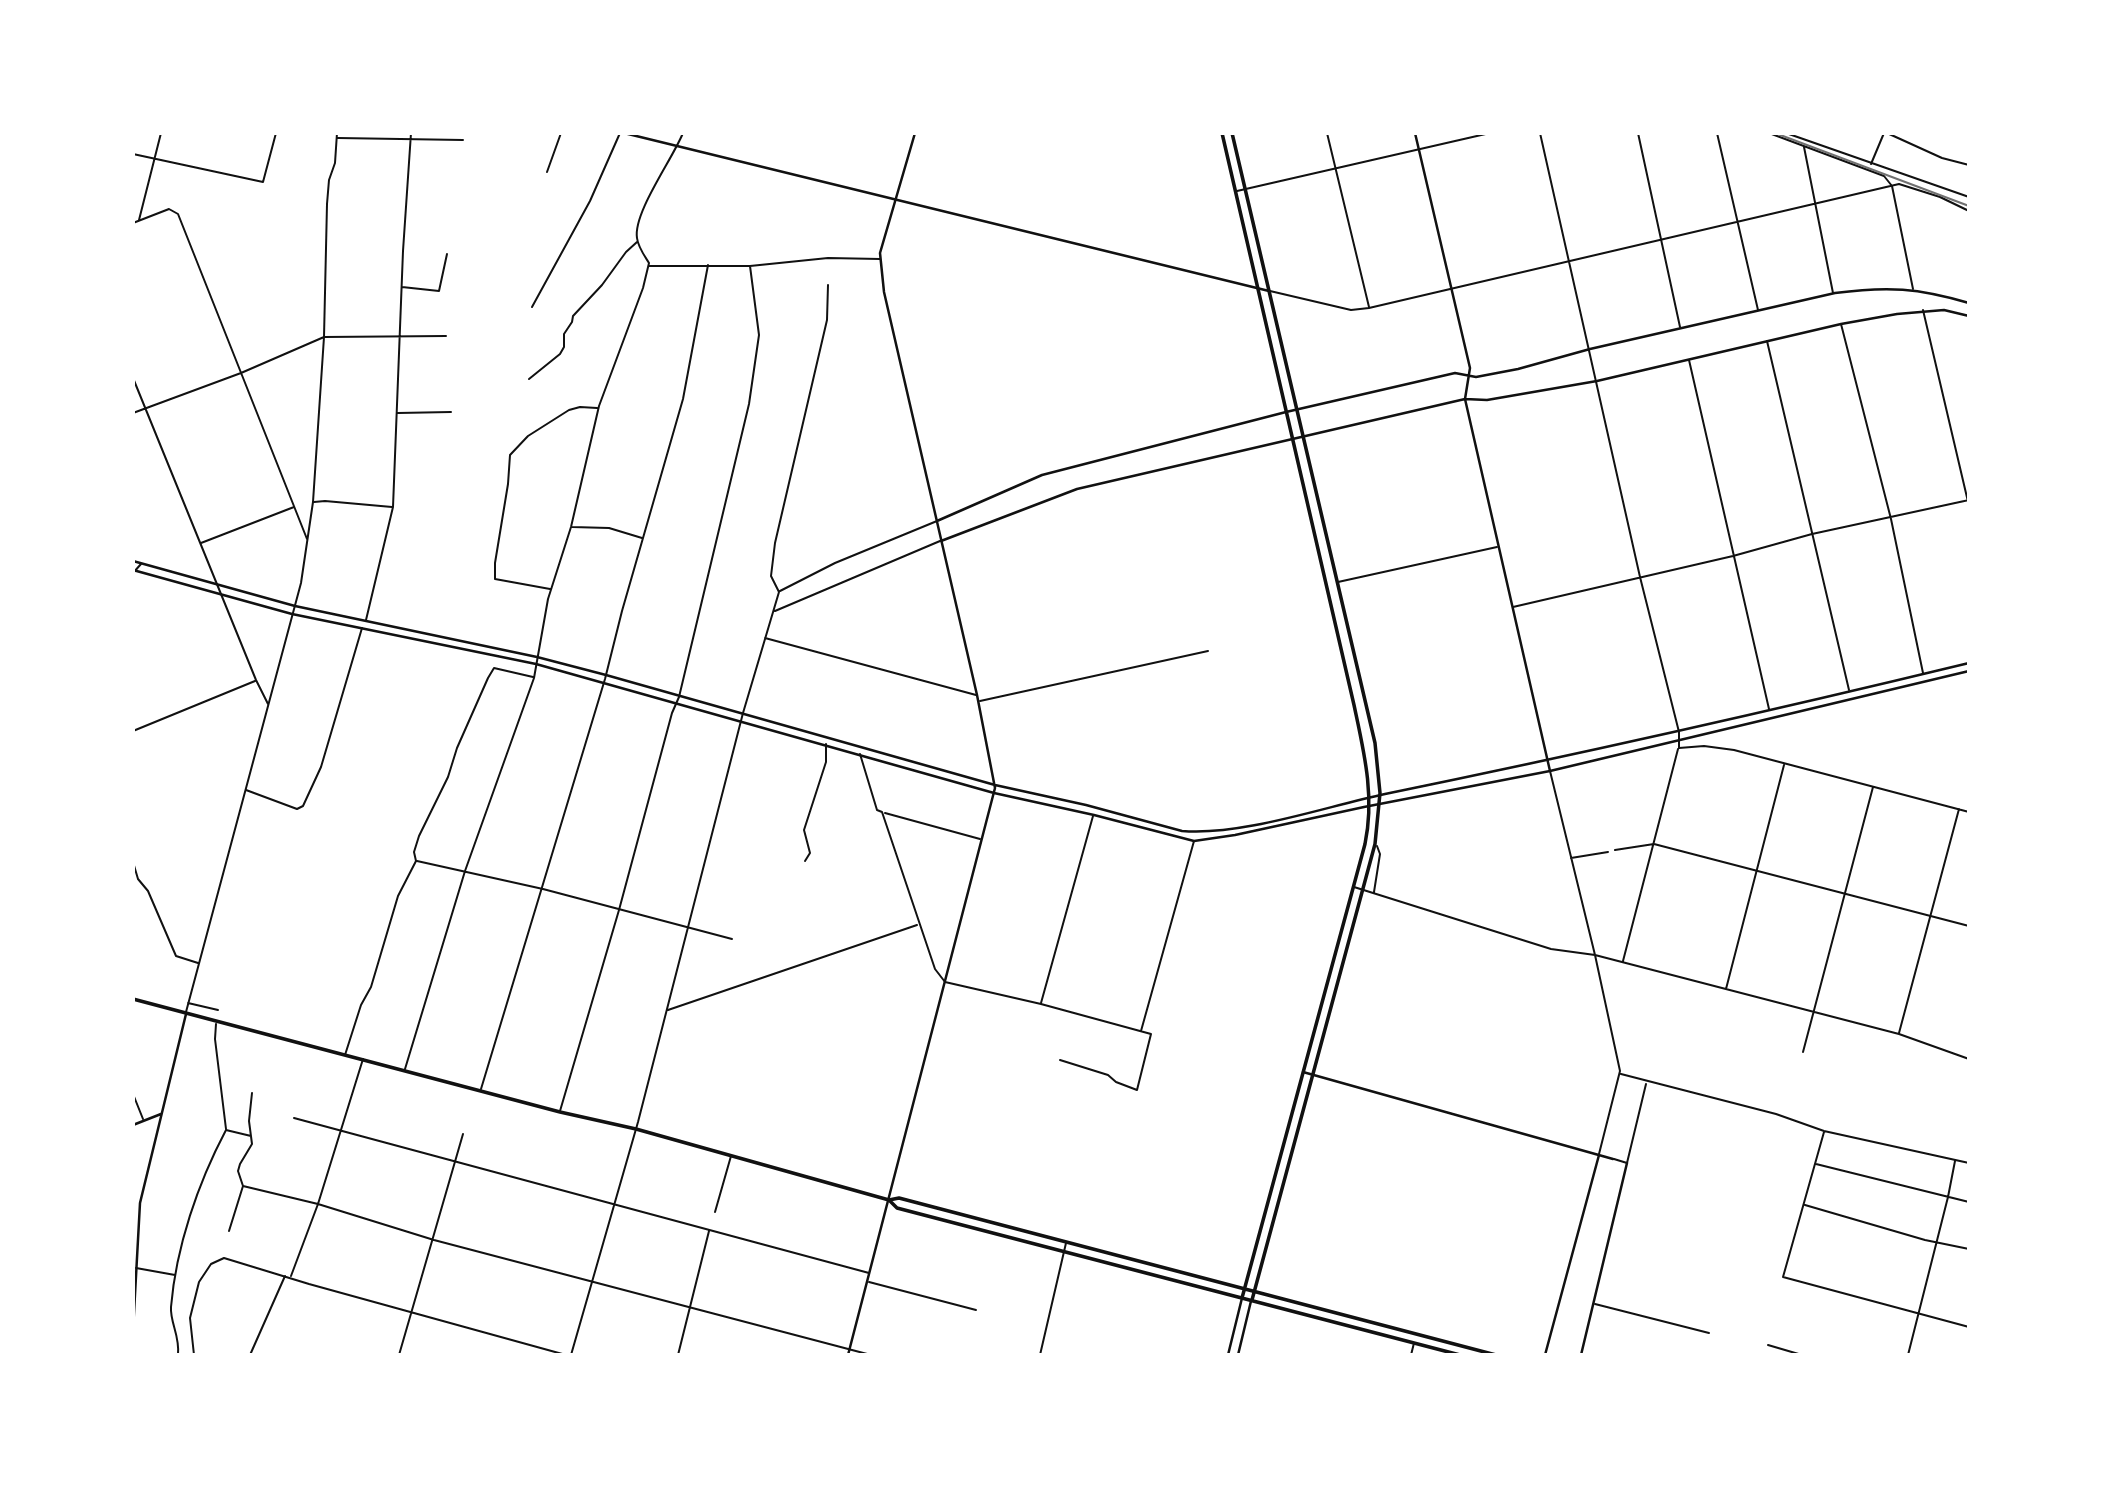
<!DOCTYPE html>
<html>
<head>
<meta charset="utf-8">
<style>
  body { margin:0 }
  #map { position:relative; width:2102px; height:1488px; overflow:hidden; background:#fff; font-family:"PT Sans",sans-serif }
  canvas { display:block }
  .frame { position:absolute; inset:0; border:135px solid #fff; pointer-events:none }
</style>
</head>
<body>
<div id="map">
<canvas width="2102" height="1488"></canvas>
<div class="frame"></div>
</div>
<script>
const ctx = document.querySelector('canvas').getContext('2d');
ctx.lineJoin = 'round';
function strokePath(path, color, width, dash) {
  ctx.strokeStyle = color;
  ctx.lineWidth = width;
  ctx.lineCap = dash ? 'butt' : 'round';
  ctx.setLineDash(dash || []);
  ctx.stroke(path);
}
const minor = new Path2D(`
  M1327 133 1369 307
  M1540 133 1640 577 1679 732V748L1704 746 1734 750 1969 812
  M1638 133 1680 327
  M1717 133 1758 310
  M1769 133 1884 176 1892 186 1913 289
  M1786 133 1969 197
  M1887 133 1942 158 1969 165
  M338 138 463 140
  M1804 147 1833 293
  M133 154 263 182 276 133
  M1871 164 1884 133
  M547 172 561 133
  M1237 191 1490 133
  M139 220 161 133
  M133 223 169 209 178 214 307 539
  M649 266H750L828 258 880 259
  M402 287 439 291 447 254
  M1270 291 1351 310 1369 308 1899 184 1940 197 1969 211
  M532 307 590 201 620 133
  M1923 310 1969 506
  M1841 324 1891 519 1923 673
  M1767 341 1849 690
  M1689 360 1769 709
  M133 378 256 680 268 704
  M529 379 560 354 564 347V334L572 322 573 316 602 285 626 252 637 242
  M133 413 241 373 324 337 446 336
  M398 413 451 412
  M314 502 325 501 392 507
  M572 527 609 528 642 538
  M201 543 294 507
  M133 573 141 564
  M1338 582 1497 547
  M550 589 495 579V563L508 484 510 455 528 436 569 410 580 407 597 408
  M780 591 835 563 937 521
  M1513 607 1733 556 1812 534 1969 500
  M775 611 940 541
  M366 620 393 507 403 251 411 133
  M765 638 976 695
  M980 701 1208 651
  M133 731 255 681
  M860 754 877 810 882 812 935 969 945 982 1041 1004 1151 1034 1137 1090 1116 1082 1108 1075 1060 1060
  M1550 771 1595 955 1620 1071 1599 1154
  M246 790 297 809 303 806 321 767 362 628
  M885 813 980 839
  M1615 850 1654 844 1969 926
  M1571 858 1608 852
  M417 861 543 889 732 939
  M805 861 810 853 804 830 826 762V744
  M133 862 138 879 148 891 176 956 198 963
  M1354 887 1551 949 1595 955 1899 1034 1969 1059
  M1374 892 1380 854 1377 846
  M1623 961 1678 749
  M1726 989 1784 765
  M188 1003 218 1010
  M1041 1003 1093 816
  M668 1010 917 925
  M186 1012 301 583 313 502 324 337 327 204 329 180 335 163 337 133
  M216 1024 215 1039 226 1129
  M1141 1031 1194 841
  M1899 1033 1959 809
  M1803 1052 1873 787
  M345 1055 361 1005 371 987 398 896 416 861 414 852 419 836 448 777 457 748 488 678 494 668 533 677
  M405 1069 465 871 534 678 548 599 571 527 599 406 643 288 649 263C644 255 638 247 637 238 633 213 672 160 683 133
  M1621 1074 1776 1114 1824 1131 1969 1163
  M481 1089 605 679 622 611 683 399 708 265
  M133 1094 143 1119
  M560 1111 619 910 672 713 679 697 749 404 759 335 750 266
  M294 1118 869 1273
  M226 1130 251 1136
  M1824 1132 1783 1277 1969 1327
  M1614 1159 1627 1163 1646 1084
  M1816 1164 1969 1202
  M243 1186 318 1204 434 1240 871 1355
  M1805 1205 1925 1240 1969 1249
  M715 1212 731 1156
  M229 1231 243 1186 238 1171 240 1164 252 1144 249 1121 252 1093
  M136 1268 175 1275
  M291 1276 318 1204 363 1059
  M869 1282 976 1310
  M1595 1304 1709 1333
  M1768 1345 1802 1355
  M178 1355C180 1335 170 1323 171 1307 176 1247 198 1183 226 1130
  M194 1355 190 1318 199 1282 211 1264 224 1258 309 1284 566 1355
  M250 1355 285 1276
  M399 1355 463 1134
  M571 1355 638 1122 743 713 779 592 771 576 775 543 827 320 828 285
  M678 1355 709 1231
  M1040 1355 1066 1243
  M1411 1355 1414 1343
  M1908 1355 1948 1197 1955 1161`);
const tertiary = new Path2D(`
  M1415 133 1470 368 1465 399 1550 771
  M937 521 1042 475 1286 412 1455 373 1476 377 1518 369 1590 349 1835 293C1888 286 1918 288 1969 303
  M941 541 1077 489 1465 399 1487 400 1597 381 1841 324 1897 314 1944 310 1969 316
  M133 561 295 606 537 657 606 675 995 785 1086 805 1182 831C1242 836 1324 807 1385 794 1580 754 1775 710 1969 663
  M133 570 292 614 536 664 994 793 1094 815 1194 841 1235 835 1364 807 1550 771 1969 671
  M1303 1072 1613 1159
  M133 1125 161 1114
  M133 1331 140 1203 186 1014
  M848 1355 995 788 977 695 884 292 880 253 915 133
  M1545 1355 1599 1155
  M1581 1355 1627 1163`);
const secondary = new Path2D(`
  M624 133 1269 291
  M1228 1355 1242 1298
  M1238 1355 1251 1301`);
const primary = new Path2D(`
  M1222 133 1354 705C1364 752 1375 796 1365 844L1242 1298
  M1232 133 1375 743 1380 793 1375 844 1252 1300
  M133 999 560 1112 636 1129 889 1200 897 1208 1460 1355
  M889 1200 899 1198C1098 1249 1297 1301 1496 1355`);
const rail = new Path2D(`
  M1775 133 1969 206`);
strokePath(minor, '#111', 2);
strokePath(tertiary, '#111', 2.5);
strokePath(secondary, '#111', 2.5);
strokePath(primary, '#111', 3.5);
strokePath(rail, '#707070', 2);
</script>
</body>
</html>
